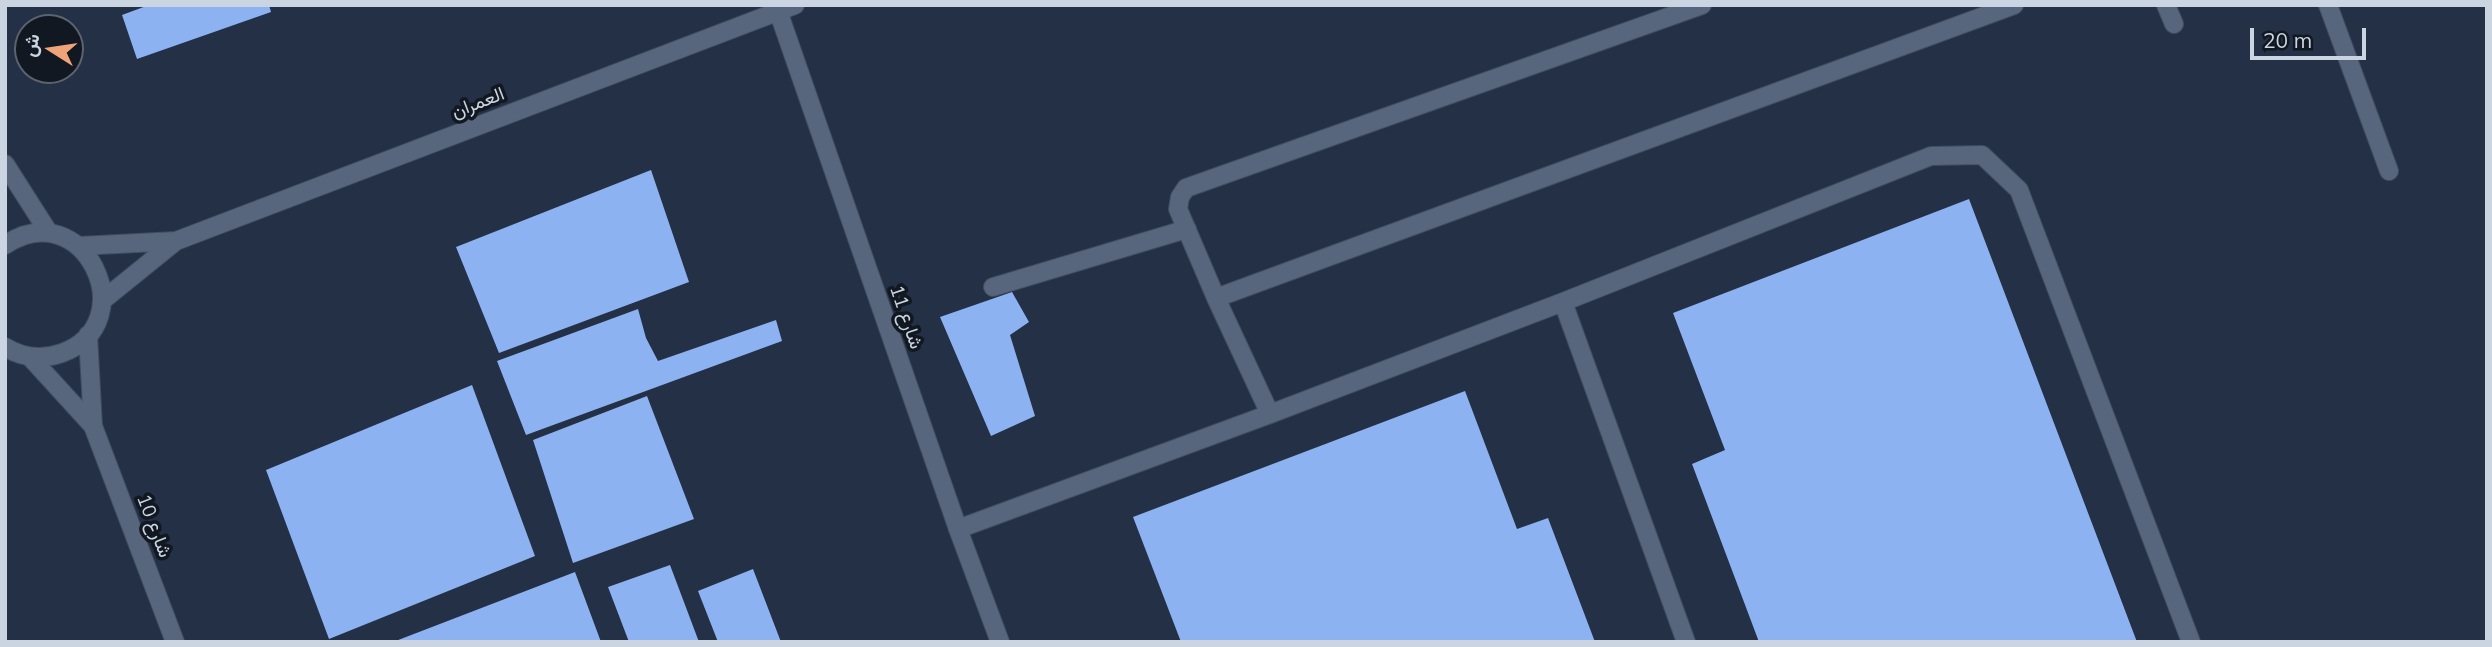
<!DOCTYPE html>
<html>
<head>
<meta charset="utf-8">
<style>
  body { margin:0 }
  #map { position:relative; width:2492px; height:647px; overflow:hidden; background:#233045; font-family:Mulish,Vazirmatn,sans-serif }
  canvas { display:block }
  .frame { position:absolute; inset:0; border:7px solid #cbd4e1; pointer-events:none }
  .north { position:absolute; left:14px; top:14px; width:70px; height:70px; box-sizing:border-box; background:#121821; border:2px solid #5c636e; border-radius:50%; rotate:282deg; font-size:19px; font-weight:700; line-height:28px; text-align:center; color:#cbd4e1 }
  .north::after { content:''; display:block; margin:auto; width:24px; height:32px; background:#efa378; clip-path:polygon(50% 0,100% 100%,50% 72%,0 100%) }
  .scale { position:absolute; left:2250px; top:28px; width:116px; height:32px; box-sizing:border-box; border:4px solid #cbd4e1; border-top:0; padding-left:9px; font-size:21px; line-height:24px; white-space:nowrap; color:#cbd4e1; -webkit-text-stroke:5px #121821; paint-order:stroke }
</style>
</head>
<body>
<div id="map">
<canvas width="2492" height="647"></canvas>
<div class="frame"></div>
<div class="north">ش</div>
<div class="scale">20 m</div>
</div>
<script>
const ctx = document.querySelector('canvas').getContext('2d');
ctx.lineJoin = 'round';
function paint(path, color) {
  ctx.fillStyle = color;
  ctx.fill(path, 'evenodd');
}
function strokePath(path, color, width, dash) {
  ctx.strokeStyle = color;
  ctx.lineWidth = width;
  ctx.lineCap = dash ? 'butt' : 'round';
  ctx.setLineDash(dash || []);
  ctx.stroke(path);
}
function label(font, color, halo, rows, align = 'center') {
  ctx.font = font + ' Mulish,Vazirmatn,sans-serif';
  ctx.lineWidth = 7;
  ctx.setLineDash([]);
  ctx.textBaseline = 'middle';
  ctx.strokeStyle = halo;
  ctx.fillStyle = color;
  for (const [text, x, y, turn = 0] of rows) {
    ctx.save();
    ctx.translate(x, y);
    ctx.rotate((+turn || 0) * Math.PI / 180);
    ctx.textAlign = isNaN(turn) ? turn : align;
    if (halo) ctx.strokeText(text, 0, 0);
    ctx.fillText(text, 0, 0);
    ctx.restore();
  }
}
const building = new Path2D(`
  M149 5H269L271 12 137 59 122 15Z
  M651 170 689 282 499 353 456 247Z
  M1969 199 2137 642H1759L1692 464 1725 450 1673 313Z
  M1012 292 1029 322 1010 335 1035 416 991 436 940 317Z
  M638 309 646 338 658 361 776 320 782 341 526 435 497 361Z
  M472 385 535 556 329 639 266 470Z
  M1465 391 1517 529 1548 518 1595 642H1181L1133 517Z
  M647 396 694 519 573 563 533 440Z
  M670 565 699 642H629L608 587Z
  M753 569 781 642H718L698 591Z
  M575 572 601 642H393Z`);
const service = new Path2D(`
  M2166 5 2174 24
  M2328 5 2389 171
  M993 287 1187 229
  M1216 298 2014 5
  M1563 302 1686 642
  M1270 414 1216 298 1178 209 1180 197 1186 188 1702 5
  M958 529 1270 414 1563 302 1931 156 1982 155 2019 190 2191 642`);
const minor = new Path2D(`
  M776 5 958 529 1000 642
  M5 164 49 233
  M5 245C83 192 146 322 62 353 42 360 23 358 5 347
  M79 246 176 241
  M103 300 176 241 795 5
  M88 335 93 426 175 642
  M30 357 93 426`);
const streetNames = [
  ["العمران",478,103,-21],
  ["شارع 11",906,317,71],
  ["شارع 10",154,526,69]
];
paint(building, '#8cb2f1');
strokePath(service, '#414d5e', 20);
strokePath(minor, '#414d5e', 20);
strokePath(service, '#57667d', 18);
strokePath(minor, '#57667d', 18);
label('19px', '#cbd4e1', '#121821', streetNames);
</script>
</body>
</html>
